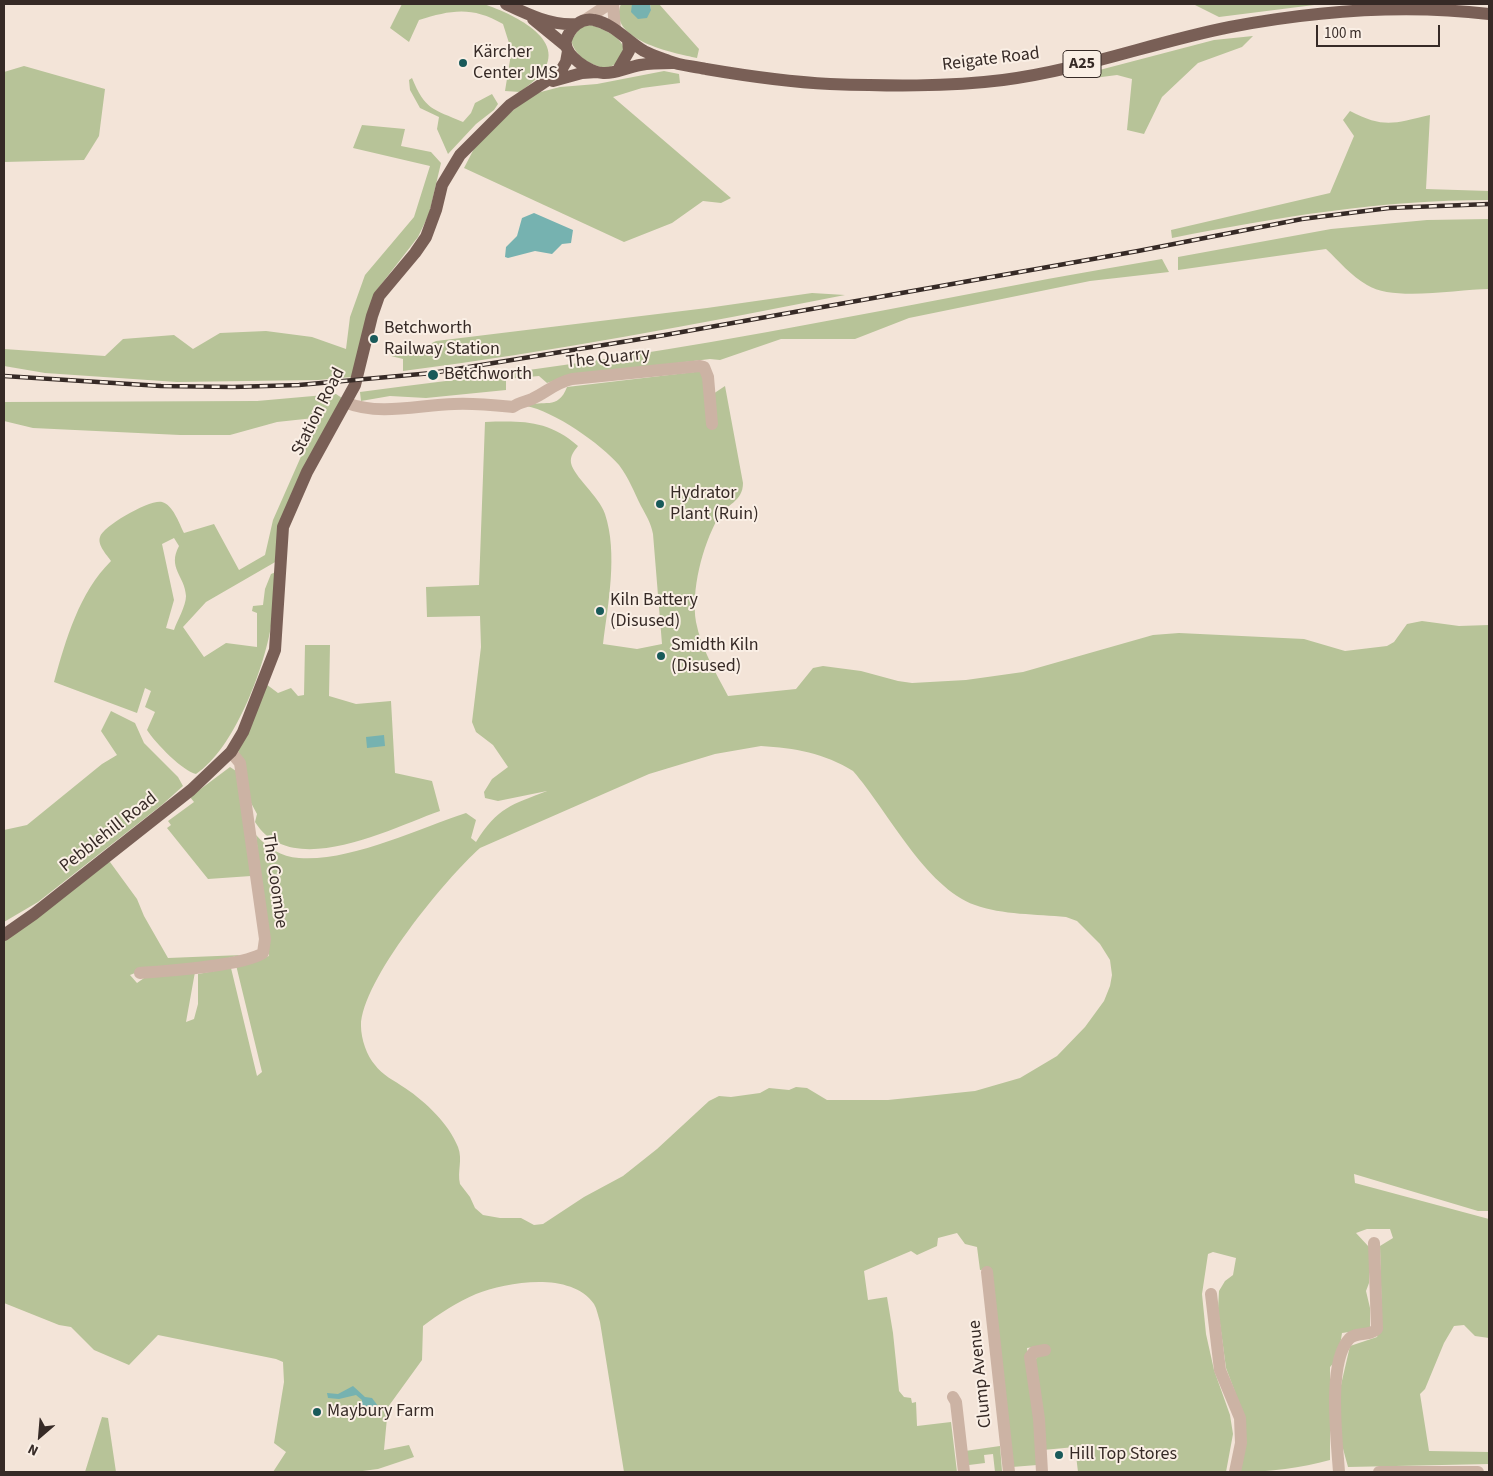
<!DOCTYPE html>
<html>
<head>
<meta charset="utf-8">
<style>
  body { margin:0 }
  #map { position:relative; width:1493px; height:1476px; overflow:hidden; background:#f3e4d8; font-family:"Source Sans 3",sans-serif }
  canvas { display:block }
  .frame { position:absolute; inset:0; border:5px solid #362a26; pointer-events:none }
  .north { position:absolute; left:15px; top:1411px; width:50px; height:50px; -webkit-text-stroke:4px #faefe5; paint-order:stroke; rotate:207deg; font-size:14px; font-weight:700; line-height:20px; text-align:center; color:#362a26 }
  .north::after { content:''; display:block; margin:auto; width:18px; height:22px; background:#362a26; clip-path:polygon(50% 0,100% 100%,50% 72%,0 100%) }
  .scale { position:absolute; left:1316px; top:25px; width:124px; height:22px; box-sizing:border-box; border:2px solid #362a26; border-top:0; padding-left:6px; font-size:15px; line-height:18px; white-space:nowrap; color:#362a26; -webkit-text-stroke:4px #faefe5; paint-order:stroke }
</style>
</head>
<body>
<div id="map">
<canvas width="1493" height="1476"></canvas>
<div class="frame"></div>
<div class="north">N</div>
<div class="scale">100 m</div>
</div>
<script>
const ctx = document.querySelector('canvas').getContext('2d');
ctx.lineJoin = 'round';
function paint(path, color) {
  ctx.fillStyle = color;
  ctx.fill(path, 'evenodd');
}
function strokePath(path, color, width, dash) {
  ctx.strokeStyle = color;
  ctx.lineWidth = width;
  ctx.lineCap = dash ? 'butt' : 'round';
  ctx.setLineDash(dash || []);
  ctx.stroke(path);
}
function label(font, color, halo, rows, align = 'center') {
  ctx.font = font + ' "Source Sans 3",sans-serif';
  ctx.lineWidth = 4;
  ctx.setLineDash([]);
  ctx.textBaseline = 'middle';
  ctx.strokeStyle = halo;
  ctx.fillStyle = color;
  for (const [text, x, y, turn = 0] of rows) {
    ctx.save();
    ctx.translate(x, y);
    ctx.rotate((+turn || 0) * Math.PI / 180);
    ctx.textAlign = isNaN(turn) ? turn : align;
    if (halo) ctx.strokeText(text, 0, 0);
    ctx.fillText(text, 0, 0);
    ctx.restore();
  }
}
const green = new Path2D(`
  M402 4C420 4 469 0 484 4 510 13 570 39 541 74 535 81 527 86 520 92L505 91 510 60 509 43 503 24C472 6 451 10 419 20L409 42 390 28Z
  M621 4H632L651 10 650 4H659L699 49 697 58C674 53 606 40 621 4Z
  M1193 4H1322L1219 17Z
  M590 25C614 31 643 51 607 69 590 64 576 58 571 40L581 27Z
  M1253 36 1242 47 1198 63 1162 97 1144 134 1127 130 1132 79 1117 75 1094 78 1088 73 1214 40Z
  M24 66 105 89 99 136 84 160 4 162V72Z
  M664 71 679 74 680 83 642 88 613 97 731 198 721 203 703 201 672 223 624 242 464 168 478 141 517 107 537 93 560 87 597 84Z
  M412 78C425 110 433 109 463 122L471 113 475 103 492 94 498 104 494 110 476 124 448 154 437 129 439 117 420 108 410 90 409 80Z
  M1350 111C1385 129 1394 123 1430 115L1426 189 1489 191V200C1380 200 1279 217 1172 238L1171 230 1330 193 1354 136 1343 120Z
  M362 125 405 129 401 146 431 152 441 163 429 214 418 237 376 291 352 377 318 380 177 382 45 373 4 366V349L105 356 123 339 174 335 193 349 220 333 266 331 312 337 346 349 350 317 365 275 414 217 430 166 353 148Z
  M1489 219V289C1457 289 1394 302 1367 285 1351 276 1339 261 1326 249L1178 270V257L1331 229 1427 220Z
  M1162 259 1169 272 1090 281 909 318 855 339H781L720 360 710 359 570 376 547 383 539 376 506 379V390L426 398 390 396 361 401 360 392C477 377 595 362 711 342 862 316 1011 284 1162 259Z
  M812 293 845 295C698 324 551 352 403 371V359L391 356 390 349 416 351 436 341 707 308Z
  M703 371 713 394 725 386 743 483C743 502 726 504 718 518 702 547 691 590 696 622 701 648 716 673 728 696L796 689 813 668 823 666 861 671 898 681 912 683 966 680 1023 672 1153 635 1179 633 1304 639 1345 651 1387 646 1394 642 1407 624 1422 621 1459 626 1489 625V1211H1478L1354 1174 1355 1183 1489 1219V1338L1475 1336 1464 1325 1454 1326 1444 1343 1425 1389 1420 1394 1429 1451 1489 1452V1464L1348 1467 1342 1445 1338 1398 1350 1346 1377 1337 1382 1324 1380 1246 1393 1238 1390 1229H1367L1356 1233 1369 1247V1283L1366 1291 1370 1308V1329L1342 1333 1338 1358 1330 1367V1460C1301 1468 1270 1472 1239 1472L1235 1392 1226 1368 1218 1309 1219 1291 1225 1281 1233 1275 1236 1258 1213 1252 1208 1254 1202 1294 1206 1334 1214 1370 1230 1415 1233 1434 1226 1472H1078L1075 1447 1043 1450 1033 1362 1048 1345 1027 1348 1035 1417 1037 1465 1012 1467 991 1269 980 1270 977 1247 965 1244 957 1233 938 1238 937 1246 917 1255 911 1251 864 1271 868 1300 887 1297 893 1333 899 1391 904 1397 911 1398 912 1403 916 1402 917 1426 951 1422 957 1472H624L600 1322C598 1316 597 1309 594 1304 571 1271 507 1282 476 1294 457 1302 439 1314 423 1326L422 1360 388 1407 384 1450 409 1445 414 1457 378 1469 355 1472H273L286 1452 274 1443 284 1382 283 1362 276 1359 158 1335 129 1365 94 1350 71 1327 59 1325 4 1303V940L103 864 110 862 137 899 144 916 168 958 242 955 196 965 145 969 130 975 137 983 147 976 195 972 186 1022 194 1019 198 1004V974L231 968 257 1076 262 1072 236 965 269 956 256 835C267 847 281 857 299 858 350 862 417 829 466 813L476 820 471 838 476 842C498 807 511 805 547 791L498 801 485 798 484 792 492 779 508 767 493 745 476 732 472 722 481 647 480 616 427 617 426 587 479 585 485 422C523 421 548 420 578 446 574 451 570 456 571 463 574 477 599 496 605 514 618 553 608 604 603 644L637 649 662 644 653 534C651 523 646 515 641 506 634 492 629 478 619 465 601 444 554 411 526 406 543 399 558 411 567 387ZM761 746C795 748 824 753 853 771 888 811 925 887 975 905 1002 915 1037 914 1066 917L1077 921 1100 944 1110 960 1112 975 1110 986 1104 1001 1085 1027 1057 1056 1020 1078 975 1091 888 1100H827L807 1088 796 1087 789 1090 769 1088 760 1093 731 1097 719 1096 709 1101 657 1149 623 1176 584 1197 543 1224 534 1225 521 1218H500L483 1215 475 1208 470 1197 460 1184C457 1171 463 1160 458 1147 449 1124 426 1102 405 1088 395 1081 382 1075 375 1065 367 1056 361 1039 361 1026 361 981 446 878 480 848L649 774 715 754Z
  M336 394 345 400 304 471 277 561 206 602 183 627 204 657 226 643 257 647V613L252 611 253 606 263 605 265 589 271 574 276 572C274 590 274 608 271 626 264 669 234 749 196 774 184 772 155 743 147 730L155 712 145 707 151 691 145 688 137 713 54 682C66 639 79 593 111 561 107 555 97 545 100 537 103 526 150 499 162 502 173 505 179 523 184 533L214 524 239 570 265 555 273 520 303 452 317 427 314 418 277 422 230 435H180L33 428 4 421V402L257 401ZM174 538 179 546C167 568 185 576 186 596 186 606 177 621 174 630L166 628 174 600 162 544Z
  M305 645H330L329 696 356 704 391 701 395 773 432 781 440 811C391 828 292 881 255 822L257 814 250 801 237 746 266 684 278 693 291 688 298 696 304 695Z
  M111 711 135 723 144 743 178 777 183 786 163 804 38 902 4 922V830L27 825 102 764 117 755 101 731Z
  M230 767 236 771 251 876 208 879 167 828 171 825 168 821 194 802 190 797Z
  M102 1417 108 1418 116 1472H85Z
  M1000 1446 1002 1471 995 1472 993 1454 984 1455 985 1463 969 1465 965 1451Z`);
const water = new Path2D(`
  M632 4H650L651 10 647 18 638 19 631 12Z
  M534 213 573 230 571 243 562 244 552 254 535 251 508 258 505 257 506 247 517 236 522 218Z
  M384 735 385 746 367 748 366 737Z
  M353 1386 365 1397 372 1398 378 1406 373 1414 369 1411V1407L362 1405V1400L356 1395 339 1399 328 1398 327 1393 338 1394Z`);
const minor = new Path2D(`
  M613 4 615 29
  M585 20 609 4
  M347 403C380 416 419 405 454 404 474 403 493 405 513 407 519 402 525 402 532 399 547 392 555 383 572 379L700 366 704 367 708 377 712 424
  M140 973C166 971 243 966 263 953L265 939 240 763 231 752
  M987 1272 1009 1472
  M1211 1294 1220 1370 1240 1418 1241 1443 1235 1472
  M953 1397 956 1402 964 1472
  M1042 1472 1039 1419 1030 1357 1034 1352 1045 1350
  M1339 1472C1337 1441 1327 1363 1349 1339 1356 1331 1369 1337 1377 1329L1374 1243
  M1379 1472H1478`);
const major = new Path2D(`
  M506 4C527 14 552 26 576 24
  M533 19 566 46
  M672 63C662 63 651 63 640 65 628 67 615 74 603 73 590 73 563 55 566 40 570 28 581 17 594 20 614 24 627 41 644 51 652 55 661 58 669 61 681 66 694 66 706 69 747 76 789 82 830 84 887 86 947 87 1003 80 1081 70 1154 42 1230 27 1314 11 1404 4 1489 14
  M618 70 629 51 628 40
  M553 81 582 73 597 72
  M4 935 34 914 191 790 231 752 243 732 275 650 283 527 307 472 355 385 372 316 379 296 415 253 426 237 436 210 442 185 460 155 510 105 560 72 566 62 568 51`);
const rail = new Path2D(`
  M4 376 161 386 233 387 299 385 432 373 665 335 1138 251 1302 219 1389 208 1489 204`);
const markers = [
  [463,63,5,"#195a5a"],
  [374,339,5,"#195a5a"],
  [433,375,6,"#195a5a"],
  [660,504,5,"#195a5a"],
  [600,611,5,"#195a5a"],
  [661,656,5,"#195a5a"],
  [317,1412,5,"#195a5a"],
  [1059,1455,5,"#195a5a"]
];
const shields = [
  [1082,64,38]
];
const shieldNames = [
  ["A25",1082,64]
];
const poiNames = [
  ["Kärcher",473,53],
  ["Center JMS",473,74],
  ["Betchworth",384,329],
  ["Railway Station",384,350],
  ["Betchworth",444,375],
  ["Hydrator",670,494],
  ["Plant (Ruin)",670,515],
  ["Kiln Battery",610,601],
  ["(Disused)",610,622],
  ["Smidth Kiln",671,646],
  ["(Disused)",671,667],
  ["Maybury Farm",327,1412],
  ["Hill Top Stores",1069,1455]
];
const streetNames = [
  ["Reigate Road",991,60,-7],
  ["The Quarry",608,359,-6],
  ["Station Road",319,412,-63],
  ["Pebblehill Road",109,833,-38],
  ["The Coombe",274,881,82],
  ["Clump Avenue",981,1374,-96]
];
paint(green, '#b7c398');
paint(water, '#76b2b0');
strokePath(minor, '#ccb3a4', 12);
strokePath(major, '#795f56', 12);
strokePath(rail, '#362a26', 4.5);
strokePath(rail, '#faefe5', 2.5, [8]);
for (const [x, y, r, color] of markers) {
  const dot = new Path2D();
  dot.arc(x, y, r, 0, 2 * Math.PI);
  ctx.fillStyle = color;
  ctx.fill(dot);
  strokePath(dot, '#faefe5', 2);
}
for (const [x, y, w] of shields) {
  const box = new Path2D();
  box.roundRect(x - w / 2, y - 13.5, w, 27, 4);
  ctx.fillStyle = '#faefe5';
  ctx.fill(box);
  strokePath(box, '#362a26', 1);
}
label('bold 16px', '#362a26', null, shieldNames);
label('18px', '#362a26', '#faefe5', poiNames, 'left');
label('18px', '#362a26', '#faefe5', streetNames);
</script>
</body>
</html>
